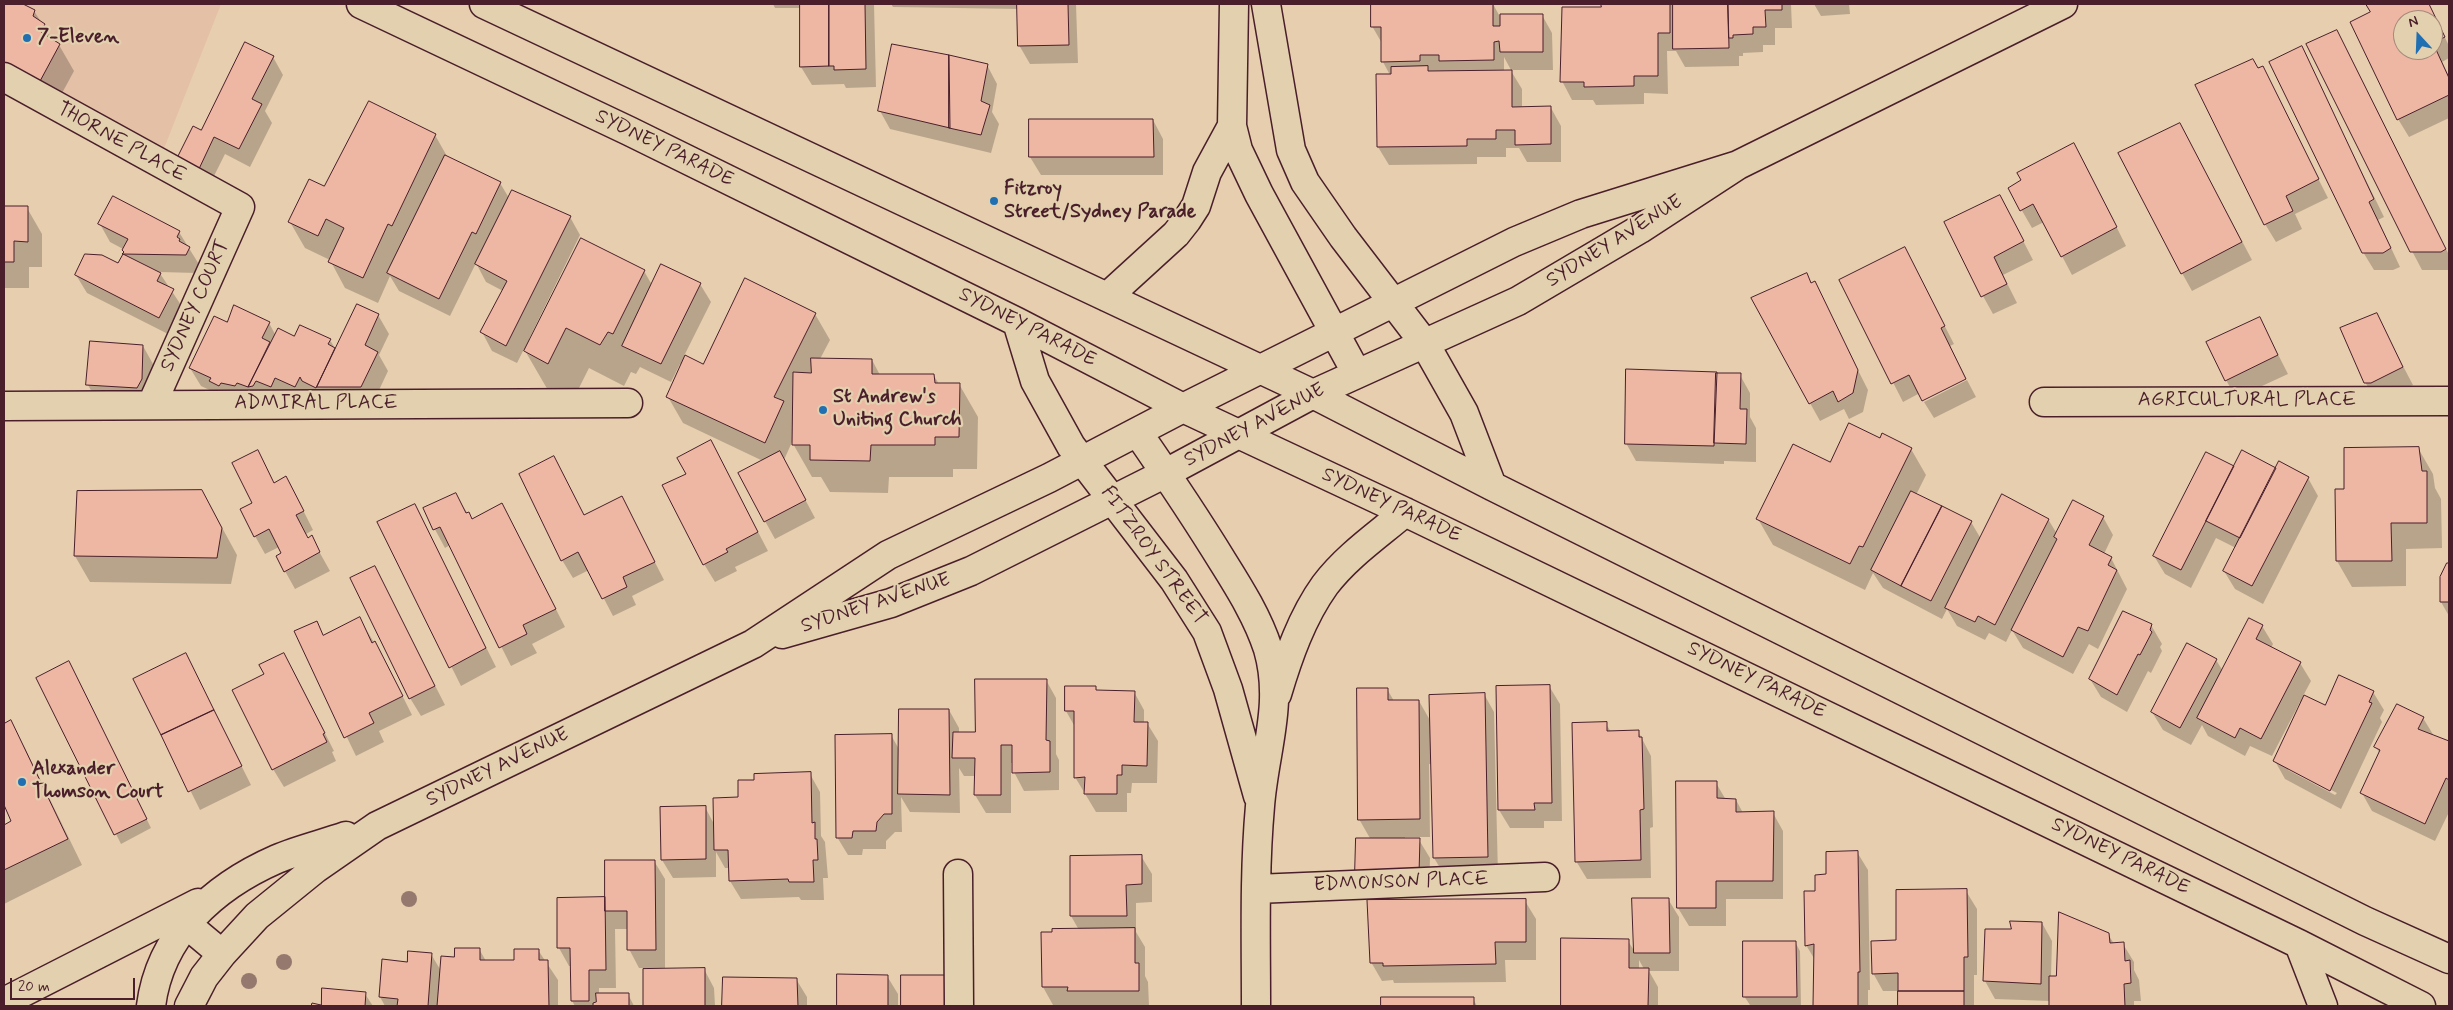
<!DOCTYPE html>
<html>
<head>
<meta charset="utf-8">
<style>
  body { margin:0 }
  #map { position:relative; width:2453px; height:1010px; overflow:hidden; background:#e7ceae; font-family:Mynerve,sans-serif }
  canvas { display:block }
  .frame { position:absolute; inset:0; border:5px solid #4a1f2b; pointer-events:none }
  .north { position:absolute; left:2393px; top:10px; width:50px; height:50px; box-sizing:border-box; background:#e2d0ae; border:1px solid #a5897a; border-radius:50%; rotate:340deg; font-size:14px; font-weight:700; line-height:20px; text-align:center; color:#4a1f2b }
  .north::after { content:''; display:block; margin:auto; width:18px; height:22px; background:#1f6fb2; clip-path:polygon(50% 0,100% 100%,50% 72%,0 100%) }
  .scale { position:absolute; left:10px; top:978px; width:125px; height:22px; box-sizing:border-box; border:2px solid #4a1f2b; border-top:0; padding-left:6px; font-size:15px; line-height:18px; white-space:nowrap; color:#4a1f2b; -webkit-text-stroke:4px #e2d0ae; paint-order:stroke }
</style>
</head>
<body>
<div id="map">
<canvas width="2453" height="1010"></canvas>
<div class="frame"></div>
<div class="north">N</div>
<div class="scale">20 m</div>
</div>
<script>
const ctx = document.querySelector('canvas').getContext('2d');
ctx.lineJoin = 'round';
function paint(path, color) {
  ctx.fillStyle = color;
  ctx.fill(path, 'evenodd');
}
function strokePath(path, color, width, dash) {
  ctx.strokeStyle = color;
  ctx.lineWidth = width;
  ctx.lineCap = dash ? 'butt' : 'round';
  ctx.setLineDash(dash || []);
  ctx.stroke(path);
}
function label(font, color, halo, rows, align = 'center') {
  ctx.font = font + ' Mynerve,sans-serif';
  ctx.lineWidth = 4.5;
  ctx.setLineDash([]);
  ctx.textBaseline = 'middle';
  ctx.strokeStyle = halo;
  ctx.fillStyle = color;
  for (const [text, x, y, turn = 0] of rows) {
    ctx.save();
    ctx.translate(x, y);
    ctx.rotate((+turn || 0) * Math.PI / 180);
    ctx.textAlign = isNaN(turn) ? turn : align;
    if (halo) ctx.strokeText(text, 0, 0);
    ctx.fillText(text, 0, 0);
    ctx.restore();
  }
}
const built = new Path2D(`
  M4 4H221L159 161 4 83Z`);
const shadow = new Path2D(`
  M4 4H21L34 11 54 42 59 45 74 71 54 108 4 79Z
  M773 4H874L876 87 846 88 844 84 812 85 801 67V8H775Z
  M891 4H1076L1078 63 1030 64 1019 45V9L893 7Z
  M1372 4H1493L1499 15H1542L1552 33 1553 70H1511L1504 57V71H1511L1522 89V108H1551L1561 126V162H1527L1519 148H1506V157H1477V164L1389 165 1378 147 1390 75 1383 62V45L1372 26Z
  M1602 4H1791L1792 28H1775V45H1763V52L1743 53V56H1739V66L1685 67 1676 51H1667L1668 94 1644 93V104L1596 105 1593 100H1572L1562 81 1602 8Z
  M1814 4H1849L1850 14 1821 16Z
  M2367 4H2429L2449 46V58L2442 62 2449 76V118L2409 137 2398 119 2371 13ZM2403 20H2433V50H2403Z
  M2301 48 2384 217 2378 220 2400 267 2393 270H2374L2363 252Z
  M2347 50 2449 255V270H2422L2412 251Z
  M273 57 283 75 265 111 272 123 250 167 225 154 208 188 188 178 201 132Z
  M987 65 997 84 992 112 999 124 991 153 890 129 880 111Z
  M2262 68 2328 198 2295 214 2302 229 2276 242 2265 224Z
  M1153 120 1163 139V175H1041L1030 157Z
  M2180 124 2252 260 2192 291 2182 273Z
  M435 135 448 158 500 183 509 198 570 217 580 235 529 339 531 340 644 271 652 285 700 284 711 302 684 356 703 365 815 314 830 340 820 359 872 360 880 375 934 376 939 384H959L978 417 977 469H953V477H889L888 493 830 492 821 477H812L792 442 784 460 815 518 775 539 765 521 763 461 683 423 668 397 682 365 680 364 671 382 640 367 636 374 631 372 624 386 589 368 571 404 549 392 524 349 517 363 492 351 482 332 503 291 486 282 476 263 450 316 399 291 390 276 378 303 345 288 330 260 305 248 290 222 325 188Z
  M2084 162 2126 246 2072 275 2044 222 2032 228 2009 188Z
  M2000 196 2033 260 2003 275 2017 303 1993 314 1983 296Z
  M4 208H27L42 234V267H29V288H4Z
  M100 224 179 232 200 266 197 273 159 272 183 308 170 335 87 293 76 275 119 264 124 255 125 250 110 242Z
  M1905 249 1954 344 1950 346 1966 378 1923 399 1920 393 1903 402 1841 280Z
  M1814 283 1868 390 1863 412 1849 419 1844 409 1820 421 1810 403 1812 284Z
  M358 306 378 315 389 334 379 355 388 371 372 405 218 394 201 386 190 368 227 324 269 323 276 336 295 337 300 327 330 340 336 350Z
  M2376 315 2413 385 2382 401 2376 400 2365 382Z
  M2260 319 2288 374 2236 398 2226 380Z
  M143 346 153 364 152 398 98 403 88 385Z
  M1740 375 1750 393V417L1756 428V462L1724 461V464L1636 461 1626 443Z
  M1967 380 1976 397 1934 418 1924 402Z
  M1881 440 1911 449 1926 475 1916 495 1971 522 1981 539 2048 519 2057 534 2103 517 2113 535 2104 554 2111 558 2127 589 2098 649 2089 644 2073 674 2023 648 2012 630 2006 642 1989 633 1985 640 1957 626 1947 609 1942 619 1883 588 1873 573 1865 590 1773 545 1758 519 1831 463Z
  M711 442 768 551 735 567 737 571 715 582 704 564 687 474Z
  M2418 448 2433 474 2435 488 2441 499 2442 548 2406 549V586L2352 587 2337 561 2345 491Z
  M554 458 584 516 622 498 664 580 632 596 636 605 613 616 589 570 573 578 562 560Z
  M2234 468 2277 469 2308 478 2318 496 2263 604 2235 589 2224 571 2236 548 2216 538 2191 588 2165 574 2154 556Z
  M274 484 296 496 313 530 306 534 308 539 311 537 330 571 295 589 285 571 283 554 279 547 265 554 255 536 254 503Z
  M202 491 237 555 231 584 90 582 75 556Z
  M455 494 472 520 512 523 565 627 532 644 537 653 511 666 450 545 445 548 424 509Z
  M415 506 496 667 461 686 379 522Z
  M2447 564H2449V616L2441 602Z
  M375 568 445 705 421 716 410 698Z
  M360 619 385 661 412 715 379 731 384 742 356 756 296 632 316 622 324 636Z
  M2151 625 2162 644 2160 647 2162 651 2151 673 2148 671 2127 712 2101 697 2090 679Z
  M2262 626 2273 644 2271 648 2300 663 2311 681 2303 696 2325 706 2373 692 2384 710 2380 718 2382 722 2341 809 2285 779 2275 761 2302 703 2300 702 2272 756 2250 746 2245 756 2208 736 2202 725 2191 745 2163 730 2152 712 2216 660 2223 671ZM2288 767 2337 793 2335 795 2288 770Z
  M74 672 151 828 121 844 38 678Z
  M294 672 334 751 332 752 336 761 284 787 273 769 265 675Z
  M195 673 251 785 200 810 135 679Z
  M1046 680 1056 698V754L1059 760V790L1024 791 1014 772V763H1011V813H986L975 795 976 776H964L959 768 960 813 910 812 901 797 902 832H895L886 841V849H863L862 855H848L837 837 891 735 900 751 949 710 959 728V733H976Z
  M1549 686 1560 704 1562 821H1544V828H1510L1499 810Z
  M1095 688 1097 691 1134 692 1144 710V723H1147L1158 741 1157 783H1132L1131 793H1127V812H1096L1075 777V727L1066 711Z
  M1387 689 1394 701H1419L1431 722 1484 694 1494 712 1498 875 1445 876 1434 858 1432 764H1429L1430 837H1405V840H1419L1430 858 1429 892 1371 840 1359 819Z
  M2423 718 2434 736 2449 743V812L2435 841 2372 811 2362 793 2380 754 2376 747Z
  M10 722 25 748 82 865 4 904V826L13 822 4 802V725Z
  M1606 724 1611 732 1638 731 1651 756 1653 827 1650 828 1651 878 1587 879 1576 861Z
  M810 774 820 792 821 836 825 842 828 878H823L824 900H801L799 897 741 899 730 881V868H725L716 852V877L673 878 662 860 705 807 714 824 756 781Z
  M1716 783 1726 800H1736L1743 813H1773L1783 831V899H1726V926H1689L1678 908Z
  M1857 852 1868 870 1870 990H1868V1006H1814L1815 960 1806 945 1816 892 1828 875Z
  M1141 856 1152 874V902L1136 903V932L1145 947V976L1148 982 1149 1006 1053 1005 1043 987 1079 930 1071 916Z
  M654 861 665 879V968H639L629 949V929H615L616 988H599V994H628L634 1006H575L572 1001V966H569L559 948 607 898Z
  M1966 891 1977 909V975H1974V1006H1899V991H1883L1873 973 1898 942Z
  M1668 899 1679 917V971H1649L1658 987V1006H1562V940L1628 941 1635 952ZM1639 960 1644 969H1639Z
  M1525 901 1536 919V960H1505L1506 982 1394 983 1393 980 1382 981 1371 962Z
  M2042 923 2052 941 2051 977H2057L2108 934 2114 944H2123L2134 962V970L2139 980 2141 1001H2134V1006H2050V1001L1995 999 1985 981 2012 930Z
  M1795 942 1800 951 1801 1006 1750 1005 1744 996Z
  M479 949 486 961H515L538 950 558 980V1006H385L380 997 383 961 408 963 431 954 441 971 455 959Z
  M704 969 714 988 715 1006H644V970Z
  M839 975 887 976 898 994V1006H839Z
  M724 978 796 979 807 997V1006H723Z
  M323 990 365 994 373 1006H313H322Z
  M1383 998 1473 999 1477 1006H1383Z`);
const building = new Path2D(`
  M4 4H23L35 10 33 16 45 24 41 32 60 44 39 83 4 63Z
  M800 4H829V66L800 67Z
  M829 4H865L866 69 834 70V66H829Z
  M1017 4H1068L1069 45 1018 46Z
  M1371 4H1493V26H1500V14H1543V52H1500L1499 41 1494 42V60L1439 61V55H1420V61L1381 62V27H1371Z
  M1601 4H1670V33H1658V76H1634V86L1584 87V82H1560L1562 7H1601Z
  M1673 4H1728L1729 48 1673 49Z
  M1728 4H1782V10H1765L1766 27H1753V34L1733 35V38H1729Z
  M2366 4H2429L2445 37 2433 43V20H2403V50H2433V43L2449 78V95L2397 120 2350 22 2370 12Z
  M2337 30 2446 249 2441 252H2410L2306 44Z
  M245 42 274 56 252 99 262 104 239 149 214 137 198 171 176 160 193 126 201 130Z
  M892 44 949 55 950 128 878 111Z
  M2302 46 2374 199 2369 202 2391 248 2383 253H2362L2269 62Z
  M949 55 988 64 981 101 990 105 981 135 949 128Z
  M2253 59 2258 68 2263 66 2319 179 2286 196 2293 211 2264 225 2195 85Z
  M1428 66V71L1512 70V107L1551 106V144L1515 145V130H1496V139H1467V146L1377 147 1376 74H1391V67Z
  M369 101 436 134 392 226 388 224 363 278 328 262 344 228 326 219 318 236 288 222 309 179 324 186Z
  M1029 119H1153L1154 157H1029Z
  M2180 123 2242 242 2181 274 2118 153Z
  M2074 143 2117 227 2061 257 2033 204 2020 211 2008 188 2021 180 2017 173Z
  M445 155 501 182 476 234 472 232 439 299 387 273Z
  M512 190 571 216 506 346 480 332 507 281 475 264Z
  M2000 195 2024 241 1994 257 2007 284 1981 297 1944 222Z
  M113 196 180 231 177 237 180 239 179 241 190 247 186 255 122 254 124 252 122 250 128 239 98 224Z
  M4 206H28V242L14 241V262H4Z
  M581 238 645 270 613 334 608 332 600 345 566 328 548 364 524 351Z
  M1905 247 1945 326 1941 328 1966 379 1922 401 1909 375 1891 384 1839 280Z
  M85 254 102 255 118 263 123 254 161 273 157 281 174 289 159 318 75 275Z
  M661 264 701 283 661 364 622 346Z
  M1807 273 1811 283 1815 281 1858 370 1853 393 1838 402 1833 391 1809 404 1751 298Z
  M745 278 816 313 774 397 784 401 765 443 666 397 685 355 703 364Z
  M357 304 379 314 365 345 378 352 361 387H317Z
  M234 305 270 322 262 338 270 342 248 387 237 383 235 386 221 383 219 386 209 381 211 378 189 368 214 316 227 322Z
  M2377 313 2403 367 2371 383H2364L2340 328Z
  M2260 317 2278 355 2225 381 2206 342Z
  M300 325 331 339 328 344 335 348 316 388 302 381 300 377 295 387 275 378 271 387 256 381 253 386 248 387 278 328 294 336Z
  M90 341 143 345 142 379 137 388 86 385Z
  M811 358 872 359V374H934L935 383H960L959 437H935V445H871L870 461 810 460V445H792L793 372 811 373Z
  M1626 369 1717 372 1714 446 1625 444Z
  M1716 373H1741L1740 409H1747L1746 444 1714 443Z
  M1849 423 1880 438 1882 433 1912 448 1863 547 1859 546 1850 564 1756 519 1793 444 1830 462Z
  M711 440 758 532 726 549 728 552 703 565 662 485 686 474 677 458Z
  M2419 447 2422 471H2427V523H2391L2392 561H2336L2335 489H2344V448Z
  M258 450 274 483 286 476 304 511 296 515 308 538 312 535 320 552 284 572 276 556 281 553 269 529 254 537 240 509 252 503 232 463Z
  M2242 450 2276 468 2240 538 2206 521Z
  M780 451 806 500 764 522 738 473Z
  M2206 452 2234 466 2181 570 2153 556Z
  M554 456 584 515 622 496 655 562 623 577 627 587 602 599 578 552 561 561 519 474Z
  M2279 461 2309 477 2252 586 2223 571Z
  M202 490 222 528 217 558 74 556 77 491Z
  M1911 491 1942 506 1901 586 1871 570Z
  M456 493 466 513 469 512 472 519 502 503 556 609 523 625 527 634 499 648 440 527 433 530 423 508Z
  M2002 494 2049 519 1995 625 1978 616 1975 622 1945 608Z
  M2073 500 2104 516 2089 545 2112 557 2108 565 2117 570 2088 631 2078 627 2063 657 2011 630 2057 539 2054 537Z
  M415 504 486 648 449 668 377 522Z
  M1942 506 1972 521 1931 601 1901 586Z
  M2447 563H2449V602H2440V577Z
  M375 566 435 686 409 699 350 578Z
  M2123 611 2152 624 2150 630 2152 632 2140 655 2138 654 2117 695 2089 679Z
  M360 617 372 643 375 641 403 696 369 713 374 723 344 738 294 631 317 621 323 635Z
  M2249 618 2263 625 2256 639 2301 662 2261 739 2240 728 2235 738 2197 718Z
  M2187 643 2217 659 2180 728 2151 712Z
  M186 653 214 710 161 735 133 679Z
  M284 653 325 733 323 734 327 742 272 770 232 690 264 674 259 665Z
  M69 661 147 819 114 835 36 678Z
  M2339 675 2374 691 2369 702 2372 703 2330 791 2273 761 2304 695 2325 705Z
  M975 679H1047L1046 740 1050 741V772L1012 773V745H1001V795H974L975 758H952L953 732H975Z
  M1550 685 1552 803H1534L1535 810H1498L1496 686Z
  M1065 686H1096V690L1135 691 1134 722H1148L1147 766 1122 765V775H1117V794H1084L1085 777 1074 778V711H1065Z
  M1357 688H1388V700H1419L1420 819 1358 820Z
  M1485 693 1488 857 1433 858 1429 695Z
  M2397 704 2424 717 2418 729 2449 741V780L2446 778 2425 824 2360 793 2380 750 2374 747Z
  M899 709H949L950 795 898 794Z
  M214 710 242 766 188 792 161 735Z
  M11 720 68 839 4 870V825L11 821 4 805V724Z
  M1607 722V731L1639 730V737H1642L1644 809 1640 810 1641 860 1575 862 1572 723Z
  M892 734V814H884L877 822 876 831H853L852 838H836L835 735Z
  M811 772 812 823 815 822V839H817L818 860H813L814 882H789L788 879 729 881 728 850H714L713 798 738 797V780H754V774Z
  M1676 781H1717V798L1736 799V812L1774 811 1773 881H1716V908H1677Z
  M706 806V859L661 860 660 807Z
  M1356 838H1420L1419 874H1355Z
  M1858 851 1860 972H1858V1006H1813L1814 944 1805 946 1804 891H1815V875L1826 874V852Z
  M1142 855V884L1126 885 1127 916H1070V856Z
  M605 860H655L656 950H627V911H605Z
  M1967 889 1968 957H1964V991H1898V973L1872 974 1871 941 1896 940V890Z
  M605 897 606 970H589V1001H571L570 948H557V898Z
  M1632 898H1669L1670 953H1634Z
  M1526 899V942H1495L1496 964 1383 966V963H1370L1367 900Z
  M2059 912 2109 933 2110 943 2124 942 2125 961 2130 960 2131 983 2124 984 2125 1006H2049V976H2056Z
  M2010 921 2042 922 2041 984 1983 981 1985 929H2011Z
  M1135 928V963H1139V991H1067L1068 987H1042L1041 932H1052V929Z
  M1561 938 1629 939V968H1649L1648 1006H1561Z
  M1743 941H1796L1797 997H1743Z
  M455 948H480V960H514V949H539V960H548L549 1006H437L441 956 454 957Z
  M408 951 432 953 428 1006H397L398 999 379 997 382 959 407 962Z
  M705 968V1006H643V969Z
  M837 974 888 975V1006H837Z
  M901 975H951V1006H901Z
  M723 977 797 978 798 1006H722Z
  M322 988 366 992 365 1006H311L312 1003 321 1005Z
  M1898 991H1964V1006H1898Z
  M596 993H629V1006H593V1003L596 1002Z
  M1381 997H1474V1006H1381Z`);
const minor = new Path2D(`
  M361 4 629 131 1017 322 1183 408 1405 512 2299 944 2421 1006
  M484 4 1313 394 1492 486 2365 921 2449 959
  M1234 4 1232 126 1238 150 1259 194 1357 374
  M1266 4 1291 150 1305 182 1343 237 1425 344 1464 413 1492 486
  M4 77 240 207 152 404
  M1107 297 1176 234 1187 220 1196 206 1207 172 1232 126
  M1017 322 1035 381 1071 446 1174 580 1207 632 1228 689 1258 796
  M2044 402 2449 401
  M4 406 628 403
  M1138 433C1167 475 1196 518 1223 562 1240 589 1258 618 1268 649 1284 704 1264 752 1260 806 1254 873 1256 940 1256 1006
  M782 634 891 603 971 571 1166 473 1313 394 1518 301 1640 229 1738 165 2063 4
  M1277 694C1288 657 1302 617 1325 585 1347 556 1378 535 1405 512
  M958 874 959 1006
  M1256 889 1545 877
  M185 923 222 954
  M2299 944 2323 1006
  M4 1002 198 903
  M151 1006C160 935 213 887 277 859 298 850 323 844 346 836
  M189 1006 204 977 222 954 257 916 315 869 377 826 753 644 888 555 1049 478 1183 408 1514 242 1581 214 1738 165`);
const trees = [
  [409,899],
  [284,962],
  [249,981]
];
const markers = [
  [27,38,5,"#1f6fb2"],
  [994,201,5,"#1f6fb2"],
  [823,410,5,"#1f6fb2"],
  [22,782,5,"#1f6fb2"]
];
const poiNames = [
  ["7-Eleven",37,38],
  ["Fitzroy",1004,190],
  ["Street/Sydney Parade",1004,213],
  ["St Andrew's",833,398],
  ["Uniting Church",833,421],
  ["Alexander",32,770],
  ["Thomson Court",32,793]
];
const streetNames = [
  ["THORNE PLACE",121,143,29],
  ["SYDNEY PARADE",664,149,26],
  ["SYDNEY AVENUE",1615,242,-32],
  ["SYDNEY COURT",196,306,-66],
  ["SYDNEY PARADE",1027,328,27],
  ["AGRICULTURAL PLACE",2247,401],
  ["ADMIRAL PLACE",316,404],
  ["SYDNEY AVENUE",1255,426,-28],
  ["SYDNEY PARADE",1391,506,25],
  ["FITZROY STREET",1153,556,54],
  ["SYDNEY AVENUE",876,604,-18],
  ["SYDNEY PARADE",1756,681,26],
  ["SYDNEY AVENUE",498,768,-26],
  ["SYDNEY PARADE",2120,857,26],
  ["EDMONSON PLACE",1401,883,-2]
];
paint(built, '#e3c0a6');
paint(shadow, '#0003');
paint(building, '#edb7a4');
strokePath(building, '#4a1f2b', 1);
strokePath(minor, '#4a1f2b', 31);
strokePath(minor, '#e2d0ae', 28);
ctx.fillStyle = '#96796e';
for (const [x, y] of trees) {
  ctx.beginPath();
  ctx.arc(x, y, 8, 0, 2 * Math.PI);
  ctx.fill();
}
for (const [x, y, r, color] of markers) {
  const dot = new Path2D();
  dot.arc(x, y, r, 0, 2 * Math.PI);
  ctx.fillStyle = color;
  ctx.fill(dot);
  strokePath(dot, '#e2d0ae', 2);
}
label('bold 20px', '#4a1f2b', '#e2d0ae', poiNames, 'left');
label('20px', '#4a1f2b', '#e2d0ae', streetNames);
</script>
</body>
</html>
